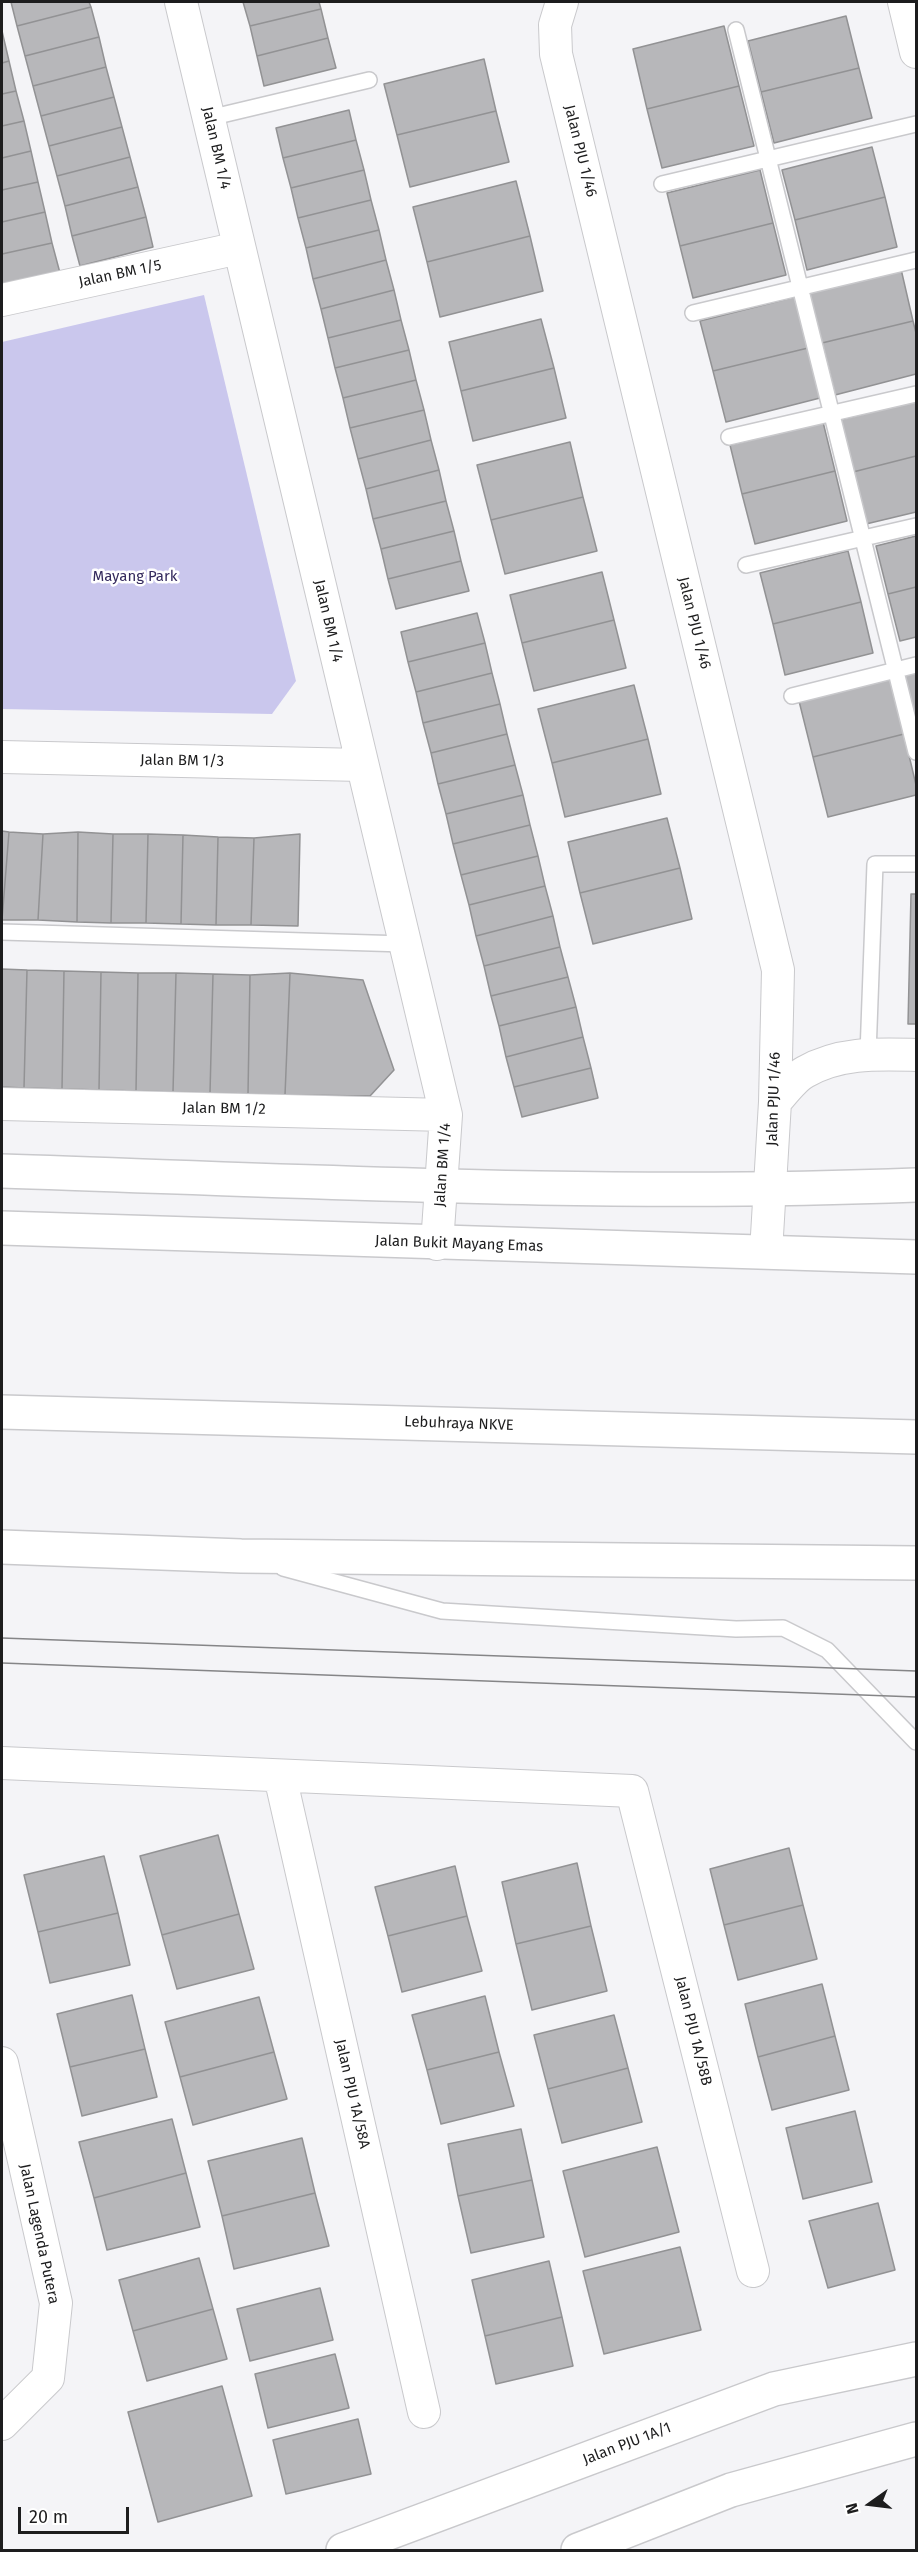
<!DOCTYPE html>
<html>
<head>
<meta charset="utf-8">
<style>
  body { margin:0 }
  #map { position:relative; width:918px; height:2552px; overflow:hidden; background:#f4f4f7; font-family:"Fira Sans",sans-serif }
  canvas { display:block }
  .frame { position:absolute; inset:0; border:3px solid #1d1d1e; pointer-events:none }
  .north { position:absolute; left:840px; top:2474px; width:60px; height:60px; -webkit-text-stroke:4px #fff; paint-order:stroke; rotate:256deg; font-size:16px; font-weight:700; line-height:24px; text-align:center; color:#1d1d1e }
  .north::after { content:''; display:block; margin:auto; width:21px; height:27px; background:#1d1d1e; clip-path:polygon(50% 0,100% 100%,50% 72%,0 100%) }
  .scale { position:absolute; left:18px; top:2507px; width:111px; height:27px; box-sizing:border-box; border:3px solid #1d1d1e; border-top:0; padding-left:8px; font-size:18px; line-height:21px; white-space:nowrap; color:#1d1d1e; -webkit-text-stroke:4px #fff; paint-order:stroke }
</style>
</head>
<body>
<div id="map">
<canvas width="918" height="2552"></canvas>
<div class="frame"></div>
<div class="north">N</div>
<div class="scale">20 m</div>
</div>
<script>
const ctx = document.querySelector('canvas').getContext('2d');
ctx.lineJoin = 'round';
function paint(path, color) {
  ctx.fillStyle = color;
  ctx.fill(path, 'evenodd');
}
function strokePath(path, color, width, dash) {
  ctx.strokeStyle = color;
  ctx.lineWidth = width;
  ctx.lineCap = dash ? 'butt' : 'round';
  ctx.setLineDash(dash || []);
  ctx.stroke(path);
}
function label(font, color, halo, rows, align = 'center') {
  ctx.font = font + ' "Fira Sans",sans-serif';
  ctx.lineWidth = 5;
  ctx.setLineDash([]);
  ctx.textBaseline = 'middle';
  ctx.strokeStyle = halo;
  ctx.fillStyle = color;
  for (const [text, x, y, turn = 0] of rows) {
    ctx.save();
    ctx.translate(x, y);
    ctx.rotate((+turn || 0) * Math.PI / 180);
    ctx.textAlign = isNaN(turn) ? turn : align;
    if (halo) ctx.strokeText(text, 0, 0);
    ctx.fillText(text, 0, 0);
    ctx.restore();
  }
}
const green = new Path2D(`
  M204 295 296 681 272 714 2 709V342Z`);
const building = new Path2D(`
  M11 2H89L91 7 17 26Z
  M243 2H319L321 9 250 26Z
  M91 7 99 37 25 56 17 26Z
  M321 9 328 38 257 56 250 26Z
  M846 16 859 68 761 92 748 41Z
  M724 26 739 86 647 109 633 49Z
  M2 31 9 61 2 63Z
  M99 37 106 67 33 86 25 56Z
  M328 38 336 68 264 86 257 56Z
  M484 59 496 111 397 135 384 84Z
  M9 61 16 91 2 94V63Z
  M106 67 114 97 41 116 33 86Z
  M859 68 872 118 774 143 761 92Z
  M739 86 754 146 662 168 647 109Z
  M16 91 24 121 2 126V94Z
  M114 97 122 127 49 146 41 116Z
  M349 110 356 140 283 158 276 128Z
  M496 111 509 162 410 187 397 135Z
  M24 121 31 151 2 158V126Z
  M122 127 130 157 57 176 49 146Z
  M356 140 364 170 291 188 283 158Z
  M872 147 885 197 795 220 782 170Z
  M31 151 38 182 2 190V158Z
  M130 157 138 187 65 206 57 176Z
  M364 170 371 200 298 218 291 188Z
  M760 170 773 223 680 246 667 193Z
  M516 181 530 236 427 262 413 207Z
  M38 182 45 212 2 222V190Z
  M138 187 146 217 72 236 65 206Z
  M885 197 897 247 807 270 795 220Z
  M371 200 379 230 306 248 298 218Z
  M45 212 52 243 2 254V222Z
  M146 217 153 247 80 266 72 236Z
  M773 223 786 275 693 298 680 246Z
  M379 230 386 260 313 279 306 248Z
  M530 236 543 291 440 317 427 262Z
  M52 243 60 273 2 287V254Z
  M386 260 394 290 321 309 313 279Z
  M901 269 913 321 822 343 809 292Z
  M394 290 401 320 328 338 321 309Z
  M795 297 808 348 713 371 700 321Z
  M541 319 554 368 461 391 449 342Z
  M401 320 409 350 335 368 328 338Z
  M913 321 916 333V374L835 395 822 343Z
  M808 348 820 398 726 422 713 371Z
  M409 350 416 380 343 398 335 368Z
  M554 368 566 418 473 441 461 391Z
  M416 380 424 410 350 428 343 398Z
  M916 401V456L853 472 839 420Z
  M424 410 431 440 358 459 350 428Z
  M823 422 835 471 742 494 730 445Z
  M431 440 439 470 366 489 358 459Z
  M570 442 583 497 491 520 477 465Z
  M916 456V512L866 524 853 472Z
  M439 470 446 501 373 519 366 489Z
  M835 471 847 521 755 544 742 494Z
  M583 497 597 551 505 574 491 520Z
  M446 501 454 531 381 549 373 519Z
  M454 531 461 561 388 579 381 549Z
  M916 536V587L888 594 876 546Z
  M848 551 861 602 773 624 760 573Z
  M461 561 469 591 396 609 388 579Z
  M602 572 614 620 522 643 510 595Z
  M916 587V637L900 641 888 594Z
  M861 602 873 653 785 675 773 624Z
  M477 613 485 643 408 662 401 632Z
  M614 620 626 668 534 691 522 643Z
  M485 643 492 673 416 692 408 662Z
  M492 673 500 704 423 723 416 692Z
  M916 673V726L903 676Z
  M889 675 904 734 813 757 798 697Z
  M634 685 648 739 552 763 538 709Z
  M500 704 507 734 431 753 423 723Z
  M507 734 515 765 438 784 431 753Z
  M904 734 916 785V795L828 817 813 757Z
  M648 739 661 794 565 817 552 763Z
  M515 765 523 795 446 814 438 784Z
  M523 795 530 825 453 844 446 814Z
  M667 818 680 868 580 893 568 842Z
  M530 825 538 856 461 875 453 844Z
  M2 831 9 832 2 920Z
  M9 832 43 834 38 920H2Z
  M78 832 77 922 38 920 43 834Z
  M78 832 113 834 111 923 77 922Z
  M113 834H148L146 923H111Z
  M148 834 183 835 181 924 146 923Z
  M300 834 298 926 251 925 254 838Z
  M183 835 218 837 216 925 181 924Z
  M218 837 254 838 251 925H216Z
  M538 856 545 886 469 905 461 875Z
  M680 868 692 919 593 944 580 893Z
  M545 886 553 916 476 936 469 905Z
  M911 894H916V1024H908Z
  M553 916 560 947 484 966 476 936Z
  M560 947 568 977 491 996 484 966Z
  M2 969 27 970 24 1088 2 1087Z
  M27 970 64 971 62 1089 24 1088Z
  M64 971 101 972 99 1090 62 1089Z
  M101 972 138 973 136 1091 99 1090Z
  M138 973H176L173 1092 136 1091Z
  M176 973 213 974 210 1093 173 1092Z
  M290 973 363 980 394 1070 370 1096 285 1095Z
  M290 973 285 1095 248 1094 250 975Z
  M213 974 250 975 248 1094 210 1093Z
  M568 977 576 1007 499 1026 491 996Z
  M576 1007 583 1037 506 1057 499 1026Z
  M583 1037 591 1068 514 1087 506 1057Z
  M591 1068 598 1098 522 1117 514 1087Z
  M218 1835 239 1914 162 1935 140 1856Z
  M789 1848 803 1905 724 1925 710 1869Z
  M104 1856 118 1913 38 1932 24 1875Z
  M577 1863 591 1926 516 1944 502 1882Z
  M455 1866 467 1916 388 1936 375 1887Z
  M803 1905 817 1959 738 1980 724 1925Z
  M118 1913 130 1965 50 1983 38 1932Z
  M239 1914 254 1969 177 1989 162 1935Z
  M467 1916 482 1971 402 1992 388 1936Z
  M591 1926 607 1991 532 2010 516 1944Z
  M822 1984 835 2036 758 2057 745 2004Z
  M132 1995 145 2049 70 2067 57 2014Z
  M485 1996 499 2052 427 2070 412 2015Z
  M259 1997 274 2052 180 2077 165 2022Z
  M614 2015 628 2068 548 2089 534 2035Z
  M835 2036 849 2090 772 2110 758 2057Z
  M145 2049 157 2097 82 2116 70 2067Z
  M274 2052 287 2099 193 2125 180 2077Z
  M499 2052 514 2106 441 2124 427 2070Z
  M628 2068 642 2122 562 2143 548 2089Z
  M855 2111 872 2182 803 2199 786 2128Z
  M172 2119 186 2173 94 2198 79 2142Z
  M521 2129 532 2180 458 2196 448 2144Z
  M302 2138 315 2193 222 2216 208 2161Z
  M657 2147 679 2232 585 2257 563 2171Z
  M186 2173 200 2227 107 2250 94 2198Z
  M532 2180 544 2237 471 2253 458 2196Z
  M315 2193 329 2246 234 2269 222 2216Z
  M878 2203 895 2270 828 2288 809 2221Z
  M680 2247 701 2330 604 2354 583 2271Z
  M199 2258 213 2309 133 2331 119 2280Z
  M549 2261 562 2317 485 2336 472 2280Z
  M320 2288 333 2340 250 2361 237 2309Z
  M213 2309 227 2359 147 2381 133 2331Z
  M562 2317 573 2366 496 2384 485 2336Z
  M335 2354 349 2408 268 2428 255 2374Z
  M222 2386 252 2496 158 2522 128 2412Z
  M358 2419 371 2474 286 2494 273 2440Z`);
const lane = new Path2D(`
  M736 30 916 752
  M209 118 369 80
  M662 184 916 124
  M693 313 916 260
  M729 437 916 394
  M746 565 916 526
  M792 696 916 665
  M2 932 405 944
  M868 1054 875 864H916
  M283 1568 442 1611 736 1629 783 1628 827 1650 916 1742`);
const street = new Path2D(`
  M181 2 446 1115 437 1244
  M562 2 555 25 556 54 778 970 775 1102 766 1252
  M904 2 916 52
  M2 300 239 248
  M2 757 362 765
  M775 1102C784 1092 794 1078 805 1072 840 1052 878 1054 916 1055
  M2 1104 446 1115
  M2 1763 632 1791 753 2271
  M280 1776 424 2412
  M2 2063 56 2303 48 2378 2 2424`);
const secondary = new Path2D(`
  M2 1171C306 1181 612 1197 916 1185
  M2 1228 916 1257
  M343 2550 774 2389 916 2359
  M578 2550 731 2490 916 2439`);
const highway = new Path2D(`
  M2 1412 916 1437
  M2 1547 241 1556 916 1563`);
const tram = new Path2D(`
  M2 1638 916 1671
  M2 1663 916 1697`);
const streetNames = [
  ["Jalan BM 1/4",216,148,77],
  ["Jalan PJU 1/46",580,151,76],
  ["Jalan BM 1/5",120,274,-12],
  ["Jalan BM 1/4",328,621,77],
  ["Jalan PJU 1/46",694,623,76],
  ["Jalan BM 1/3",182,761,1],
  ["Jalan PJU 1/46",774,1099,-88],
  ["Jalan BM 1/2",224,1109,1],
  ["Jalan BM 1/4",443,1165,-86],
  ["Jalan Bukit Mayang Emas",459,1244,2],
  ["Lebuhraya NKVE",459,1424,2],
  ["Jalan PJU 1A/58B",693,2031,76],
  ["Jalan PJU 1A/58A",352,2094,77],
  ["Jalan Lagenda Putera",39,2234,78],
  ["Jalan PJU 1A/1",627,2444,-21]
];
const parkNames = [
  ["Mayang Park",135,577]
];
paint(green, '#cac7ed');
paint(building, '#b7b7ba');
strokePath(building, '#929294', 1.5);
strokePath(lane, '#c9c9cc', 18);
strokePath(street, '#c9c9cc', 34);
strokePath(secondary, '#c9c9cc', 36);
strokePath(highway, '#c9c9cc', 36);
strokePath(lane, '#fff', 15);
strokePath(street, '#fff', 32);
strokePath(secondary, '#fff', 33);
strokePath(highway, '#fff', 33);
strokePath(tram, '#858587', 1.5);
label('15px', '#1d1d1e', '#fff', streetNames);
label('15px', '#342a5d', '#fff', parkNames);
</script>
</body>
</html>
